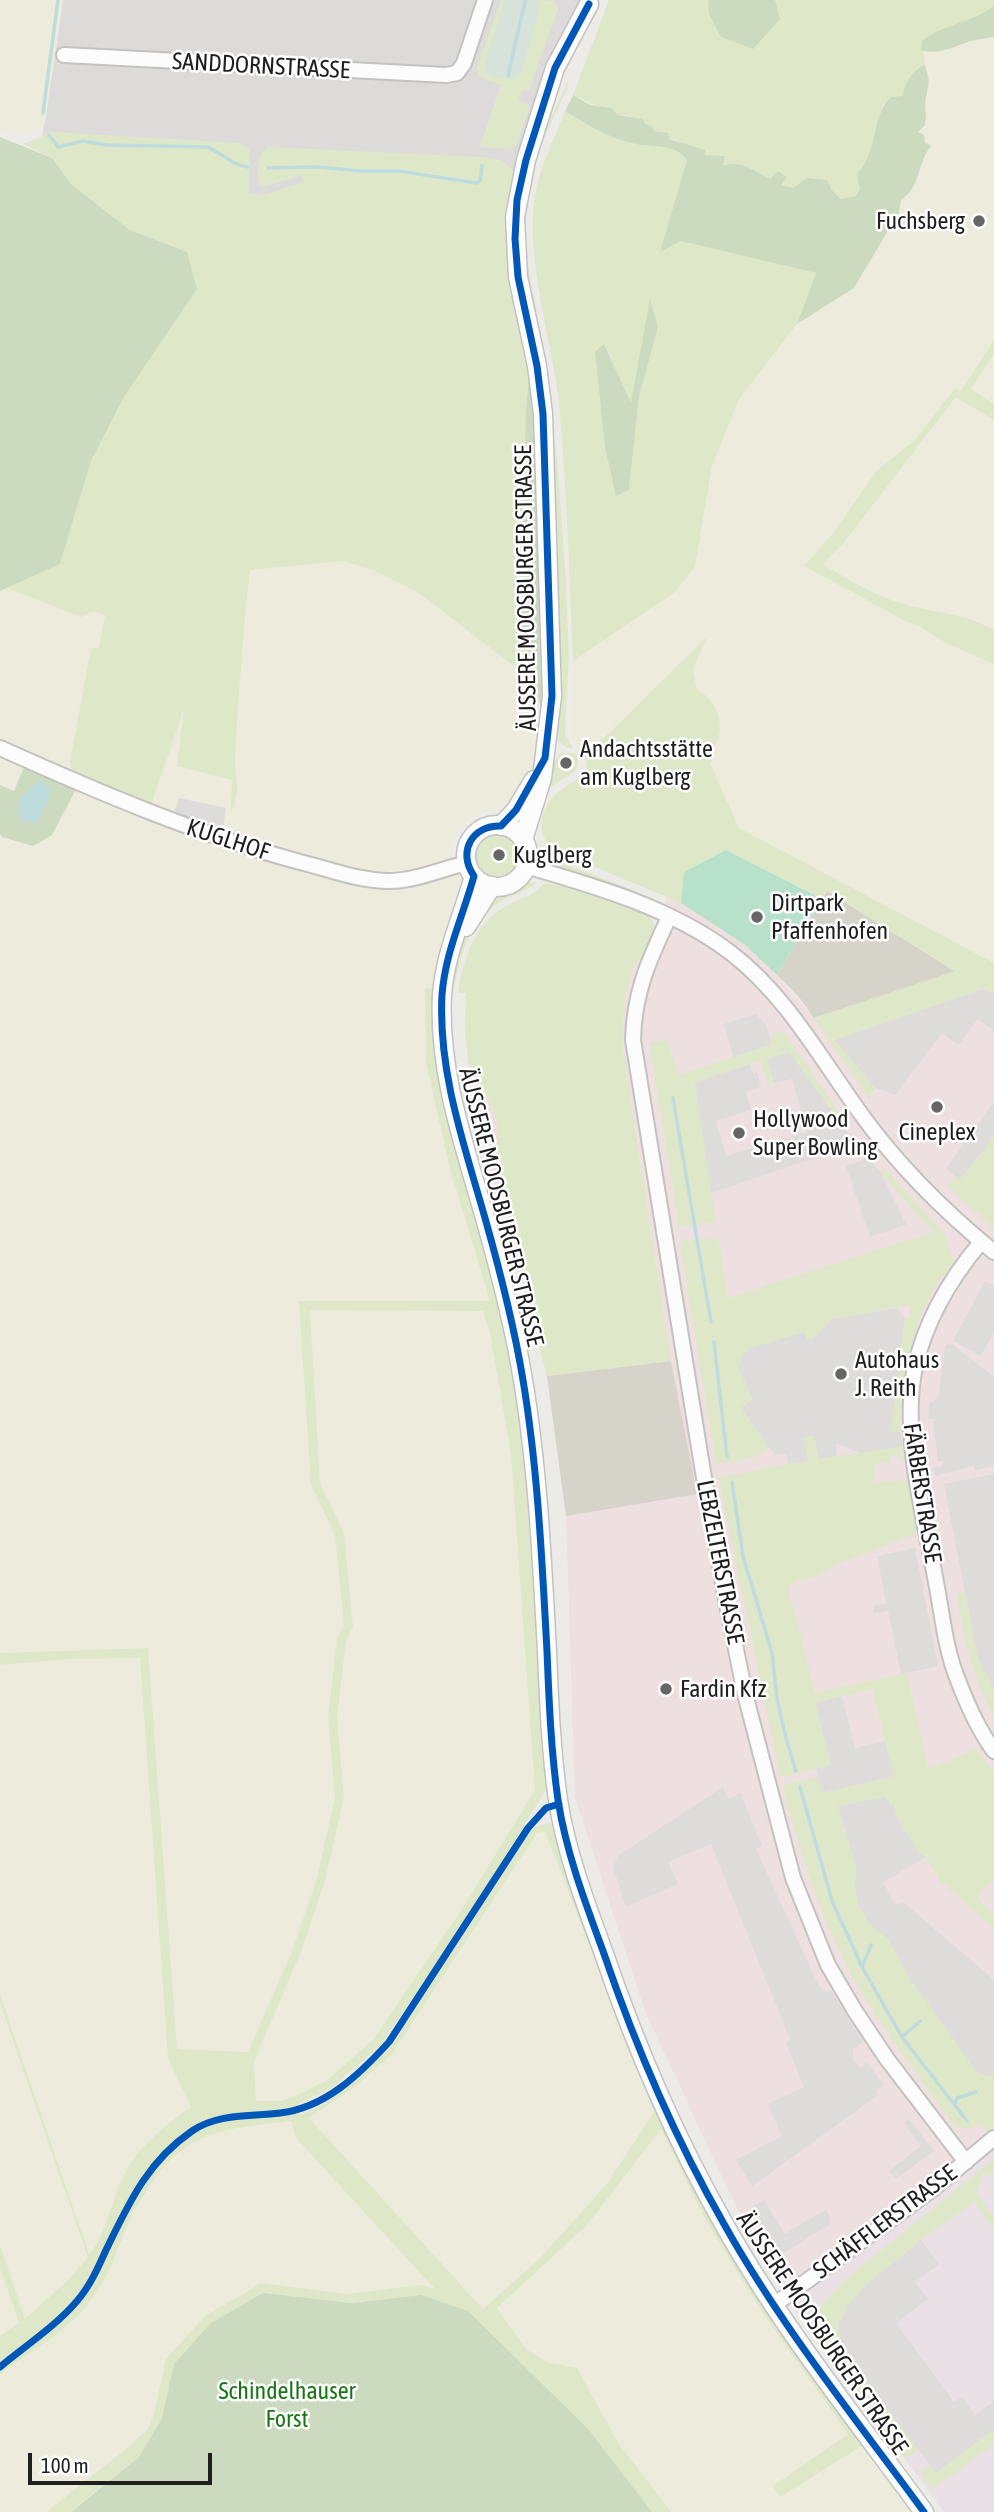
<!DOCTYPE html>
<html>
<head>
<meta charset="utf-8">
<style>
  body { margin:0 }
  #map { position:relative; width:994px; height:2512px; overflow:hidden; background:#edebe8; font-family:"Asap Condensed",sans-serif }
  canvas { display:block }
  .scale { position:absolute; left:28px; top:2453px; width:184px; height:32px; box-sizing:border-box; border:4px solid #1f1f1f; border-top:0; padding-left:9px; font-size:21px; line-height:24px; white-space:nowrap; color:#1f1f1f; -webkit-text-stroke:5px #fff; paint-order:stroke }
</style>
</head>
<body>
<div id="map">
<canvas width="994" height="2512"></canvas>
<div class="scale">100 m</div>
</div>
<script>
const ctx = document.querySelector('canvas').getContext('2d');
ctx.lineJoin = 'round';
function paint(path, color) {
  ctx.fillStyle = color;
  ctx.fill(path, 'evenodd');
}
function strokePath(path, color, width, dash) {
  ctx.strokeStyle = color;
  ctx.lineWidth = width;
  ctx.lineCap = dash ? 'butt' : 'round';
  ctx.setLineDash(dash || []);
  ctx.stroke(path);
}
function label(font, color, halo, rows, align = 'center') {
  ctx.font = font + ' "Asap Condensed",sans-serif';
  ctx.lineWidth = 5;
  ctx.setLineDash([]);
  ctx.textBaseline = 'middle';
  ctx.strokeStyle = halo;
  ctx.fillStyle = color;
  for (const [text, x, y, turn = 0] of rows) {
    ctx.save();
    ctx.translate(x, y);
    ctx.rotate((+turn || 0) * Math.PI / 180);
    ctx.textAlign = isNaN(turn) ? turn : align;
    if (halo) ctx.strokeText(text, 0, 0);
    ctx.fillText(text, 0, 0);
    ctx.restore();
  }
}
const residential = new Path2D(`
  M63 0H580L522 143 504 214 249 194 40 152Z`);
const commercial = new Path2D(`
  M667 897 681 903 745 945 777 975 814 1018 994 968V2143L785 2297 734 2203 645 2011 575 1798 566 1516 547 1376 473 1108 465 1032 466 992 655 929Z`);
const industrial = new Path2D(`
  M994 2143V2512H944L785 2297Z`);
const construction = new Path2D(`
  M827 891 956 972 814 1018 798 996 777 975Z
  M671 1361 697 1494 566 1516 547 1376Z`);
const farmland = new Path2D(`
  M0 0H63L45 123 30 133 20 136 0 130Z
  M994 37V340L961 391 955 389 916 439 877 470 831 536 804 566 909 623 919 626 948 644 994 664V963L739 828 710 763 715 708 704 692 697 690 693 669 706 639 608 734 583 753 570 736V727L573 661 675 592 695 567 712 466 739 399 797 324 854 288 898 212 901 199 910 194 919 177 925 153V143L918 133 926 117 925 104 929 81 921 50 930 53 962 45 970 41Z
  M994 354V404L971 389Z
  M957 397 994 420V630L977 620 928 611 889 599 825 566 824 563 842 545Z
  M343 561 376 571 416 591 483 642 532 680 544 717 536 762 529 780 514 805 498 806 469 819 456 835 445 864 417 872 356 878 463 871 467 875V888L443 943 435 990 450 1169 490 1302 299 1301 311 1485 335 1535 344 1625 337 1638 328 1718 335 1797 317 1878 293 1949 248 2052 177 2049 148 1648 0 1653V591L60 564Z
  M309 1310 484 1311 490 1333 511 1454 535 1790 462 1909 373 2040 327 2080 308 2090 282 2101H255L254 2061 301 1952 325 1880 344 1798 337 1718 346 1641 353 1627 344 1533 320 1483Z
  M140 1658 168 2058 191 2107 151 2136 124 2175 105 2224 89 2255 0 1995V1665L70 1659Z
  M545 1830 654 2113 606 2185 540 2258 483 2309 309 2117 325 2110 351 2090 392 2054 537 1833Z
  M0 2003 88 2257 69 2279 25 2319 0 2245Z
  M291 2121 296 2138 437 2290 422 2285 347 2294 261 2283 154 2415 148 2429 125 2450 46 2512H0V2374L65 2326 118 2254 133 2213 161 2169 180 2150 205 2136 232 2128Z
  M661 2128 705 2219 762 2312 848 2434 774 2486 780 2497 862 2446 911 2512H671L619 2444 577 2368 546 2362 526 2349 497 2308 587 2225Z
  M0 2268 19 2323 0 2336Z`);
const grass = new Path2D(`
  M501 0H506L484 65C496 75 506 84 521 73L539 2 535 0 555 1 558 9 529 89 522 91 518 99 530 107 516 146 509 149 480 147 501 85 480 77 476 70Z
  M609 0H994V6L983 14 922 41 925 64 918 67 903 96 883 104 867 163 857 174 860 190 855 196 841 199 831 189 799 183 793 188 780 185 753 172 723 166 725 157 705 155 676 140 669 139 630 116 617 115 573 95Z
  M569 78 567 89C554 119 535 150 529 183 518 235 533 292 543 343L540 344C530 295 514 244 523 194 531 154 553 116 569 78Z
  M565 111C588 125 610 139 636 144 654 148 675 143 687 160L661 251 681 240 816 273 797 324 739 399 712 466 695 567 675 592 573 661C569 573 567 484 558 396 550 331 522 249 537 185 543 160 556 135 565 111ZM658 327 639 397 629 490 616 496 605 448 595 353 605 345 631 404Z
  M53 132 239 143 246 146 250 151 249 194 264 195 304 182 302 175 266 186 260 185C256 173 257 154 268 147L479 157C496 158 504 158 514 173L504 214 509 276 530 367 526 408 521 620 532 680 416 591 376 571 343 561 250 570C243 631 239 693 235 755 234 779 243 789 231 812L232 780 177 766 184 709 151 805 72 773 70 761 91 649 99 647 105 616 94 611 81 617 7 588 60 564 91 461 125 395 187 252 130 230 72 185 52 158 23 144Z
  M994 340V354L971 389 994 404V420L956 397 842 545 824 563 825 566C846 577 867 591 889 599 923 613 962 611 994 630V664L948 644 919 626 909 623 804 566 831 536 877 470 916 439 955 388 961 391Z
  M545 368 558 470 566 582 569 654 565 734 573 748H567L555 739Z
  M707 637 693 670 697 690C716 697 729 732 713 747L715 756 710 763 739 828 994 963V994L983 989 836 1040 875 1088 869 1099 814 1018 955 971 827 891 822 899 726 850 684 872 681 903 552 849C536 833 539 809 556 794 569 782 596 776 583 753L608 734Z
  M560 753H575C585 772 567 775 555 784 550 787 546 793 542 797L551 767Z
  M474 856a25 25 0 1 1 50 0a25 25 0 1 1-50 0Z
  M550 859C622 885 691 908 749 958L747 961 646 899 549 862Z
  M525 882H537C529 891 515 894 504 900 469 919 461 955 453 992H449L455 955 467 928 488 896 508 891Z
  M545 883C565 887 656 903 655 928 655 934 649 948 646 953 642 958 638 959 635 965 623 992 622 1020 623 1049L671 1361 547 1376 496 1160 498 1124 491 1105 469 1067 465 1032 466 993H458C464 957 474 923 508 905 523 897 533 896 545 883Z
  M425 988 435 989 519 1395 549 1788 544 1793 470 1914 380 2046 332 2088 295 2106 301 2115 322 2105 347 2086 388 2051 533 1828 548 1823 557 1827 695 2175 916 2512H911L862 2446 780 2497 773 2486 848 2434 762 2312 705 2219 661 2129 587 2225 497 2308 526 2349 546 2362 577 2368 619 2444 671 2512H652L589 2430 421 2295 347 2303 175 2364 162 2418 139 2457 70 2512H46L125 2450 148 2429 154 2414 166 2359 205 2316 261 2283 347 2294 422 2285 435 2289 296 2138 291 2121C227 2129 187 2128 149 2187 144 2196 137 2205 132 2215 119 2243 113 2269 94 2296 71 2329 32 2351 0 2374V2336L19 2323 0 2268V2245L25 2319 69 2279 88 2257 0 2003V1995L89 2254C107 2233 111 2200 124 2175 140 2144 163 2127 191 2107L168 2058 140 1658 70 1659 0 1665V1653L148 1648 177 2049 248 2052 293 1949 317 1878 335 1797 328 1718 337 1638 344 1625 335 1535 311 1485 299 1301H490L450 1169 426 1063ZM310 1310 483 1311 490 1333 511 1454 535 1790 462 1909 373 2040 327 2080 308 2090 282 2101H256L254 2061 301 1952 325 1880 344 1798 337 1718 346 1641 353 1627 344 1533 320 1483ZM545 1831 654 2112 606 2185 540 2258 483 2309 309 2118 351 2090 392 2054 537 1833Z
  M783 1031 848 1125 844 1128 789 1052 767 1059 774 1083 768 1085 760 1060 696 1082 716 1222 679 1227 649 1043 667 1040 679 1075 772 1044 770 1036Z
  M994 1137V1229L947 1186 956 1177 959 1179Z
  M886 1170 944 1233 954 1263C947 1271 939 1280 934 1289 912 1327 897 1390 901 1433L891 1431 905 1319 909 1318 911 1305 832 1319 812 1339 807 1340 804 1332 738 1368 753 1400 741 1409 770 1447 753 1458 716 1464 680 1241 702 1238 719 1241 728 1298 933 1232 880 1172Z
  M814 1435 819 1459 903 1446 905 1458 900 1461 899 1455 890 1456V1462L874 1464 876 1482 909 1480 918 1533 838 1564 814 1578 799 1580 790 1587 788 1596 793 1605 815 1693 907 1673 928 1769 977 1749 994 1773V1878L977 1897 994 1914V1929L940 1881 926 1857 919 1853 897 1818 894 1804 838 1807 856 1867V1897L866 1920 888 1939 909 1977 977 2072 984 2076 994 2075V2124L988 2132 978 2126 963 2129 955 2126C913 2069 870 2014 839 1951 814 1900 799 1843 783 1789L785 1784 818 1777 823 1793 894 1776 872 1689 816 1703 831 1765 783 1777 780 1774 718 1477 807 1461 804 1437Z
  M965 1591 978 1659 994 1686V1717C973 1679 964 1638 956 1595Z
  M994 2159V2171L987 2177 983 2172 977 2193 994 2217V2230L974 2202 921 2240 866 2285 917 2450 913 2455 903 2457C885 2430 816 2345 818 2318 818 2304 836 2289 846 2279Z
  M994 2429V2444L932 2490 920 2474 930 2465 936 2473Z`);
const forest = new Path2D(`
  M708 0H775L780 19 753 49 721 37 709 14Z
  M994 6V37C987 38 978 39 971 41 955 46 938 56 921 50L922 41C943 24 972 23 994 6Z
  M925 64 929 81 925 104 926 117 925 125 918 132 924 135 925 142 931 146C917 163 921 187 901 200L899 212 854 288 797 324 816 273 681 241 660 252 687 160C675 143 654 148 636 144 609 139 588 125 565 111L573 95 590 105 612 108 617 115 643 119 645 124 652 126 654 131 668 133 669 139 705 150V155L725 156 723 166C742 159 754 172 770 179L778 171 787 177 781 185 793 188 807 178 827 180 831 189 841 199 855 196 860 190 857 174C879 151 871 115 891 97L903 96C904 83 913 70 925 64Z
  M0 137 52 158 72 185 130 230 187 252 197 289 125 395 91 461 60 564 0 591Z
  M650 299 658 327 639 397 629 490 616 496 605 448 595 352 604 344 631 403Z
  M530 367 539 477 544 717 532 680 521 620 526 408Z
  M25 765 76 789 52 835 33 846 2 837 0 834V785L14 791Z
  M263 2293 351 2303 421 2295 468 2311 589 2430 652 2512H71L139 2457 162 2418 174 2364 211 2323Z`);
const wetland = new Path2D(`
  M506 0H535L539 1 541 6 521 73 514 79 500 78 486 73 484 65Z`);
const pitch = new Path2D(`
  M726 850 822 899 777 975 745 945 681 903 684 872Z`);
const parking = new Path2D(`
  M179 798 226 808 222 834 173 815Z
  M983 989 994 994V1031L978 1019 958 1045 942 1033 895 1095 875 1088 835 1040Z
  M756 1014 766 1025 772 1044 733 1057 724 1024Z
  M789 1052 856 1144 711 1193 695 1082 750 1064 753 1073 757 1072 761 1087 746 1092 751 1110 716 1121 726 1156 807 1132 792 1079 774 1083 767 1059Z
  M994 1102V1137L959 1180 946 1168Z
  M868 1158 881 1173 906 1225 870 1237 846 1166Z
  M985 1281 994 1286V1332L981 1356 953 1341Z
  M898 1308 905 1319 891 1431 901 1433 903 1446 860 1453 836 1443 837 1456 819 1459 814 1435 804 1438 808 1461 788 1464 786 1454 775 1455 741 1408 753 1399 738 1368 743 1355 751 1348 804 1332 807 1339H813L832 1319Z
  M948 1344 953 1345 994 1377V1466L975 1470 974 1466 935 1476 933 1468 943 1466V1461H938L933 1419H928L929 1404 938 1398 945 1346Z
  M994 1474V1686H993L978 1659 944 1484Z
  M915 1548 938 1666 901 1674 888 1611 874 1613 873 1606 886 1603 877 1556Z
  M842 1696 855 1748 885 1741 894 1776 822 1793 816 1769 831 1765 815 1703Z
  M723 1787 729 1799 740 1792 762 1846 756 1849 819 1987 827 1992 831 1990 863 2042 853 2049V2059L860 2068 867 2062 884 2085 877 2090V2096L752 2186 736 2160 782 2136 768 2104 804 2087 786 2042 790 2039 711 1844 668 1862 678 1884 626 1907 613 1867 619 1855Z
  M885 1797 890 1804H894L897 1818 919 1853 926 1857 883 1882 896 1905 903 1902 994 1980V2075L985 2076 977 2072 909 1977 888 1939 869 1924 859 1906 855 1888 856 1867 838 1806Z
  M909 2119 934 2151 896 2179 889 2171 921 2146 904 2123Z
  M764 2200 785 2234 826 2209 830 2218 829 2225 778 2256 749 2209Z
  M921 2240 939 2264 915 2282 928 2299 896 2323 954 2402 962 2397 975 2415 994 2401V2429L936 2473 844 2352 838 2326 848 2306 866 2285Z`);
const water = new Path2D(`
  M39 781 48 786 50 795 36 824 23 821 18 811 21 797Z`);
const stream = new Path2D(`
  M508 76 525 1
  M43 113 58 0
  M49 135 58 147 83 141 107 145 207 147C223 153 231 165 248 167
  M268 168 318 167 361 171H399L476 183 480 181 482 165
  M673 1098 711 1322
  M714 1342 727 1457
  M732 1482 743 1556 772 1653 777 1699 786 1738 796 1771
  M800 1787 832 1901 862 1967 902 2037 967 2121
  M863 1965 871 1945
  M902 2037 920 2021
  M955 2103 957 2098 976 2092`);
const minor = new Path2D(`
  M64 55 446 75 457 73 464 63 485 0
  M0 748C98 792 196 834 300 862 329 869 359 881 389 881 415 881 441 869 467 863
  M526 866C595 886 672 908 731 953 786 995 821 1059 861 1114 898 1165 945 1212 994 1252
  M669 917C649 960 634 992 633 1040L703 1472 727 1605 745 1694 793 1878 828 1965 855 2011 887 2059 966 2162
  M981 1242C950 1279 926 1319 915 1367 901 1431 924 1518 936 1582 942 1613 945 1646 956 1675 966 1702 977 1728 994 1751
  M774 2305 934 2188 994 2138`);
const tertiary = new Path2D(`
  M466 856a31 31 0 1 1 62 0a31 31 0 1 1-62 0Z
  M501 826 516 810 534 780
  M523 840 542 778 552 696 543 414 537 366 518 277 515 217 526 160 555 68 589 4
  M474 876C463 916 445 953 442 995 438 1072 464 1144 485 1218 500 1271 514 1325 523 1380 538 1470 542 1561 547 1651 549 1701 551 1751 558 1800 566 1852 585 1902 603 1951 634 2042 676 2140 724 2224 781 2326 855 2418 924 2512
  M466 927 492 886`);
const cycleway = new Path2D(`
  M589 4 555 68 526 160 517 200 515 239 518 277 537 366 543 414 552 696 545 758 516 810 501 826C472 825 457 852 474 876 463 916 445 953 442 995 438 1072 464 1144 485 1218 500 1271 514 1325 523 1380 538 1470 542 1561 547 1651 549 1701 551 1751 558 1800 566 1852 585 1902 603 1951 634 2042 676 2140 724 2224 781 2326 855 2418 924 2512
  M0 2367C25 2346 56 2326 77 2301 90 2286 98 2268 106 2250 129 2203 147 2162 192 2131 218 2113 250 2117 280 2113 325 2108 360 2074 389 2042L528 1828 546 1808 559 1804`);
const markers = [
  [979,221,7,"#676665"],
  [566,763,7,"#676665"],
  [499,855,7,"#676665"],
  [757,917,7,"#676665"],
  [937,1107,7,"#676665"],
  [739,1133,7,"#676665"],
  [841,1374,7,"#676665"],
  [666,1689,7,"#676665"]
];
const streetNames = [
  ["SANDDORNSTRASSE",261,66,3],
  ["ÄUSSERE MOOSBURGER STRASSE",526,588,-91],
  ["KUGLHOF",228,840,18],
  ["ÄUSSERE MOOSBURGER STRASSE",501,1207,76],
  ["FÄRBERSTRASSE",922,1493,81],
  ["LEBZELTERSTRASSE",720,1562,79],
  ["SCHÄFFLERSTRASSE",885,2222,-37],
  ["ÄUSSERE MOOSBURGER STRASSE",822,2333,56]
];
const poiNames = [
  ["Fuchsberg",965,221,"right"],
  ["Andachtsstätte",580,749],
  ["am Kuglberg",580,777],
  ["Kuglberg",513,855],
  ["Dirtpark",771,903],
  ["Pfaffenhofen",771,931],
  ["Hollywood",753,1119],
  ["Super Bowling",753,1147],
  ["Cineplex",937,1132,"center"],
  ["Autohaus",855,1360],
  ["J. Reith",855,1388],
  ["Fardin Kfz",680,1689]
];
const parkNames = [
  ["Schindelhauser",287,2391],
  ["Forst",287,2419]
];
paint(residential, '#dcdbda');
paint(commercial, '#eee0e0');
paint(industrial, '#eae1e7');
paint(construction, '#d6d4ca');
paint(farmland, '#edebdc');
paint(grass, '#dee8c9');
paint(forest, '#ccdabf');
paint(wetland, '#d7e3da');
paint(pitch, '#b7e1ca');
paint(parking, '#dddcdb');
paint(water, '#bedcde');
strokePath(stream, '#bedcde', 3.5);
strokePath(minor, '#c3c2c0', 18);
strokePath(tertiary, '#c3c2c0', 21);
strokePath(minor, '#fcfcfc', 14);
strokePath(tertiary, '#fcfcfc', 18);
strokePath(cycleway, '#0057b8', 7);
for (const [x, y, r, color] of markers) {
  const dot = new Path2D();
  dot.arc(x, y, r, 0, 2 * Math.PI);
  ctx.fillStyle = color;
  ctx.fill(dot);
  strokePath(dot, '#fff', 2.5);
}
label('24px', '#1f1f1f', '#fff', streetNames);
label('24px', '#1f1f1f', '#fff', poiNames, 'left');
label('24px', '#187714', '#fff', parkNames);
</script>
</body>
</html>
